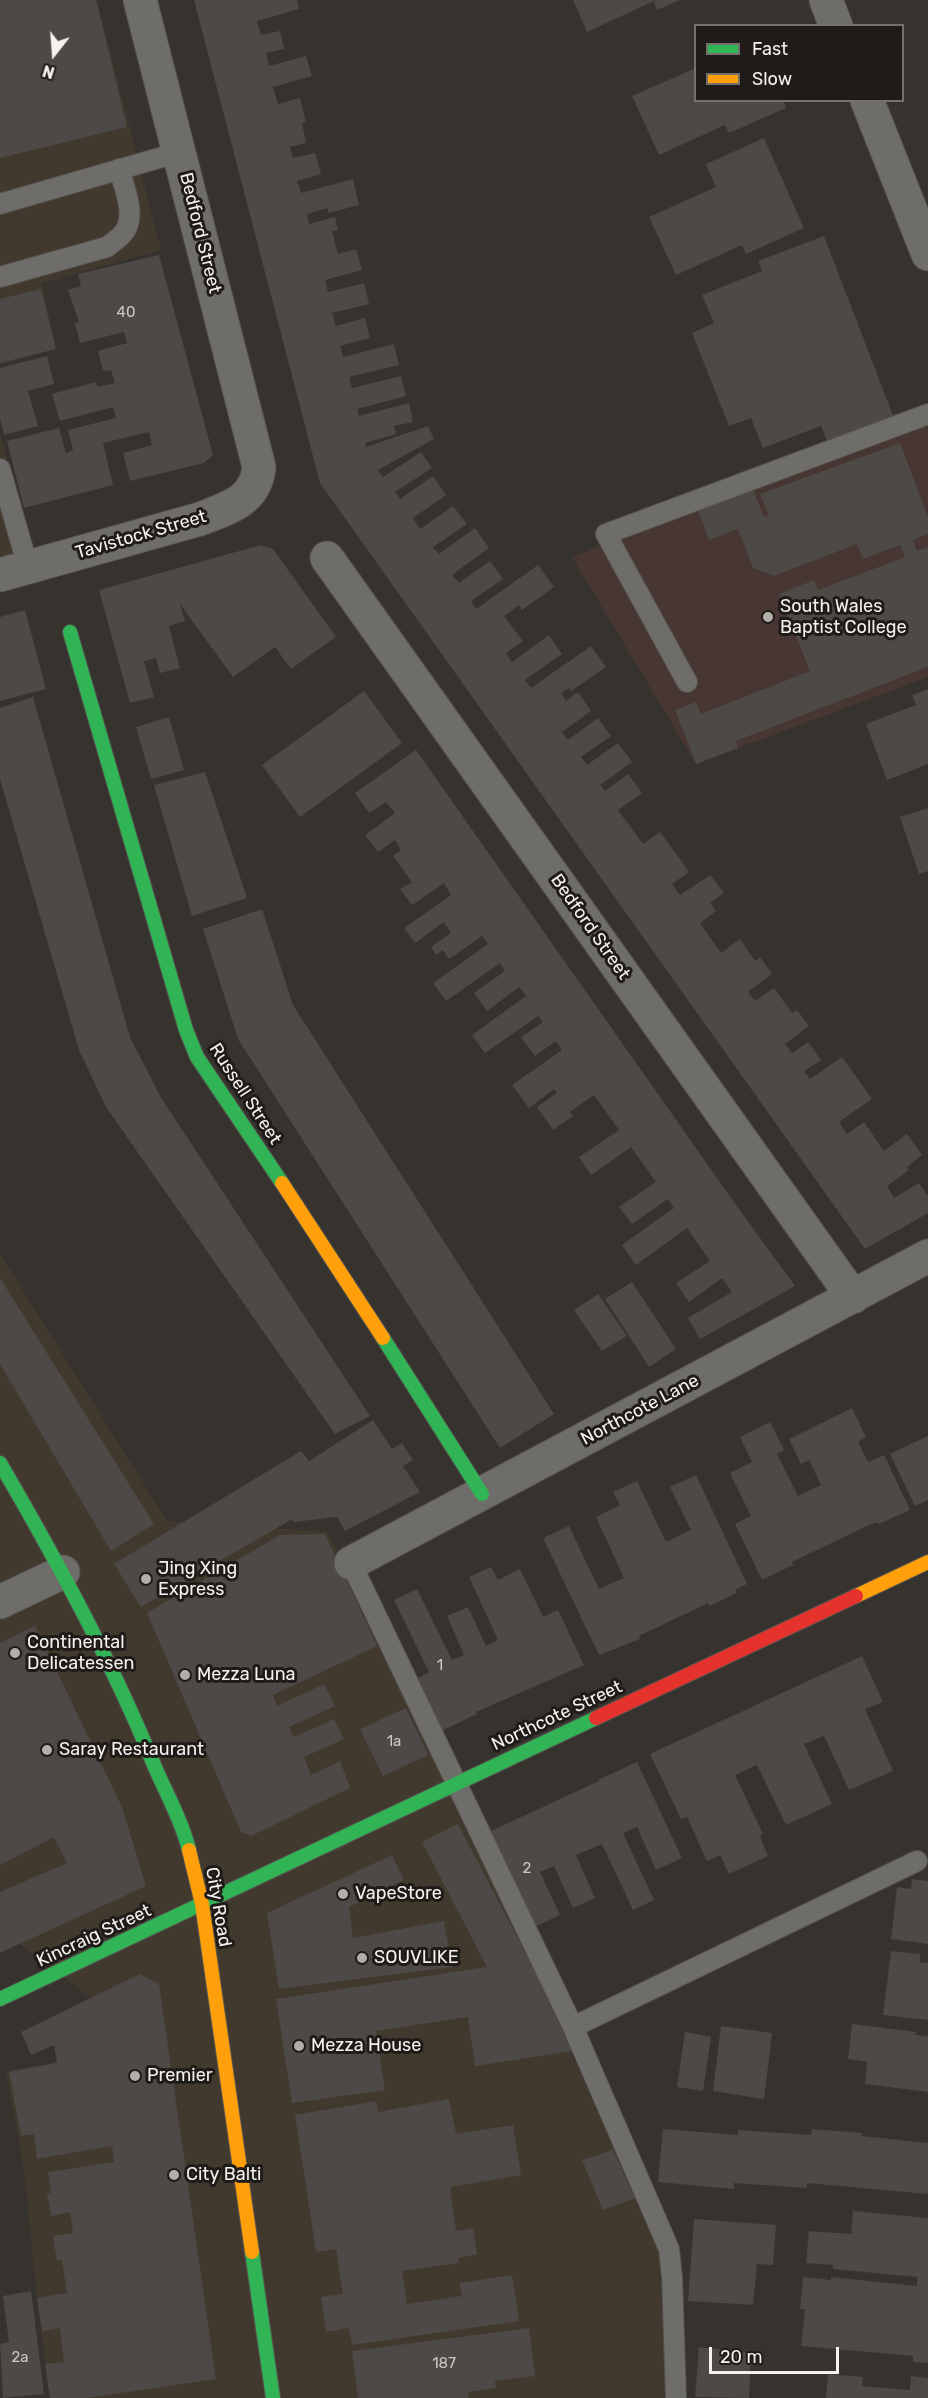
<!DOCTYPE html>
<html>
<head>
<meta charset="utf-8">
<style>
  body { margin:0 }
  #map { position:relative; width:928px; height:2398px; overflow:hidden; background:#36332f; font-family:Rubik,sans-serif }
  canvas { display:block }
  .legend { position:absolute; left:694px; top:24px; width:210px; height:78px; box-sizing:border-box; background:#1e1b18; border:2px solid #74716d; margin:0; padding:8px 10px; list-style:none; font-size:18px; color:#f5f1ec }
  .legend li { display:flex; align-items:center; gap:12px; height:30px }
  .legend b { width:30px; border:2px solid #74716d }
  .north { position:absolute; left:24px; top:24px; width:60px; height:60px; -webkit-text-stroke:4px #1e1b18; paint-order:stroke; rotate:197deg; font-size:16px; font-weight:700; line-height:24px; text-align:center; color:#f5f1ec }
  .north::after { content:''; display:block; margin:auto; width:21px; height:27px; background:#f5f1ec; clip-path:polygon(50% 0,100% 100%,50% 72%,0 100%) }
  .scale { position:absolute; left:709px; top:2347px; width:130px; height:27px; box-sizing:border-box; border:3px solid #f5f1ec; border-top:0; padding-left:8px; font-size:18px; line-height:21px; white-space:nowrap; color:#f5f1ec; -webkit-text-stroke:4px #1e1b18; paint-order:stroke }
</style>
</head>
<body>
<div id="map">
<canvas width="928" height="2398"></canvas>
<ul class="legend">
<li><b style="height:8px;background:#30b455"></b>Fast</li>
<li><b style="height:8px;background:#ff9f0a"></b>Slow</li>
</ul>
<div class="north">N</div>
<div class="scale">20 m</div>
</div>
<script>
const ctx = document.querySelector('canvas').getContext('2d');
ctx.lineJoin = 'round';
function paint(path, color) {
  ctx.fillStyle = color;
  ctx.fill(path, 'evenodd');
}
function strokePath(path, color, width, dash) {
  ctx.strokeStyle = color;
  ctx.lineWidth = width;
  ctx.lineCap = dash ? 'butt' : 'round';
  ctx.setLineDash(dash || []);
  ctx.stroke(path);
}
function label(font, color, halo, rows, align = 'center') {
  ctx.font = font + ' Rubik,sans-serif';
  ctx.lineWidth = 6;
  ctx.setLineDash([]);
  ctx.textBaseline = 'middle';
  ctx.strokeStyle = halo;
  ctx.fillStyle = color;
  for (const [text, x, y, turn = 0] of rows) {
    ctx.save();
    ctx.translate(x, y);
    ctx.rotate((+turn || 0) * Math.PI / 180);
    ctx.textAlign = isNaN(turn) ? turn : align;
    if (halo) ctx.strokeText(text, 0, 0);
    ctx.fillText(text, 0, 0);
    ctx.restore();
  }
}
const built = new Path2D(`
  M0 0H97L161 250 42 283 56 349 0 364Z
  M0 432 35 574 0 582Z
  M0 1254 167 1521 328 1532 390 1657 658 2243 667 2398H50L37 2298 24 2169 6 2071 99 2055 91 1998 20 1944 3 1890 0 1887Z`);
const education = new Path2D(`
  M925 423 928 430V677L696 764 572 557 752 487Z`);
const building = new Path2D(`
  M0 0H96L127 127 0 158Z
  M194 0H297L299 9 257 21 261 35 280 31 284 49 266 53 269 66 306 56 312 76 273 87 278 104 300 98 306 122 302 123 306 143 290 147 293 158 315 153 321 174 297 181 301 193 353 179 359 205 329 213 327 208 307 214 309 224 335 217 338 230 332 231 338 254 356 249 362 270 325 280 328 292 364 283 369 304 332 313 336 326 365 318 370 338 340 346 343 357 394 344 399 365 349 377 352 388 401 376 406 396 357 409 359 416 409 403 413 422 394 426 396 434 365 443 366 447 428 426 434 439 378 470 383 477 421 452 432 468 395 492 400 499 433 476 446 495 413 518 420 529 453 506 467 524 433 547 439 554 475 528 489 548 452 575 459 583 490 561 503 579 471 601 476 609 538 565 554 587 522 610 519 605 504 616 523 641 506 653 512 662 549 635 562 654 525 680 531 688 591 646 606 667 571 691 569 688 561 693 566 701 578 692 591 711 562 732 568 740 598 718 611 736 581 757 587 765 618 743 632 762 600 785 605 791 628 774 642 793 618 810 643 844 660 832 680 859 689 872 672 884 680 895 710 875 724 893 710 903 716 911 700 923 721 953 740 939 755 961 760 957 772 974 748 992 755 1001 774 988 792 1013 797 1010 809 1026 785 1044 792 1053 808 1042 821 1060 804 1071 810 1079 842 1057 872 1099 839 1122 847 1134 864 1122 884 1151 907 1134 922 1155 907 1167 909 1170 887 1186 894 1198 919 1183 928 1196V1213L865 1249 320 483Z
  M573 0H680L657 10 654 1 587 32Z
  M696 68V100H783L786 108 729 133 725 125 659 155 632 96Z
  M764 138 804 228 746 254 742 245 676 275 649 217 716 187 706 164Z
  M824 236 894 418 828 444 821 426 763 448 751 418 729 426 692 333 714 323 702 295 762 271 758 261Z
  M159 255 213 455 204 463 130 481 123 453 152 445 149 432 103 443 113 485 24 508 7 441 59 428 66 453 73 450 68 430 116 418 113 407 60 421 52 394 96 382 97 387 115 383 111 370 103 371 98 351 127 343 124 332 80 343 75 323 79 322 68 290 81 286 78 274Z
  M41 289 56 349 0 363V299Z
  M47 356 54 384 28 391 38 426 4 435 0 418V368Z
  M900 443 928 517V534L913 540 917 551 928 547V667L736 741 738 748 696 764 675 710 696 702 701 714 810 671 779 594 814 580 818 590 905 557 900 545 863 559 857 544 774 576 753 568 738 529 709 540 697 508 752 487 764 517 769 515 760 494Z
  M261 545 273 549 336 637 291 669 275 647 233 677 180 604 185 621 169 626 180 668 160 673 156 658 144 661 154 697 130 703 99 590Z
  M25 610 46 689 0 701V617Z
  M928 689V764L887 780 866 724 916 705 912 695Z
  M364 691 402 743 300 817 262 765Z
  M33 697 130 1037 160 1096 370 1416 335 1434 106 1107 79 1050 0 779V708Z
  M169 717 184 770 151 779 136 727Z
  M416 750 736 1205 795 1286 700 1339 688 1318 732 1292 722 1278 689 1302 676 1283 710 1261 687 1228 636 1265 622 1245 674 1208 668 1199 632 1224 619 1207 656 1182 631 1147 591 1175 579 1157 619 1130 594 1095 570 1112 573 1116 553 1130 537 1107 557 1093 554 1089 529 1108 512 1085 562 1050 556 1041 535 1056 521 1037 543 1022 538 1016 485 1053 472 1035 526 996 519 987 487 1011 474 993 505 971 500 963 446 1001 433 983 488 944 482 936 449 959 443 950 436 955 431 947 451 933 444 922 415 943 404 928 451 895 444 883 412 905 400 889 412 882 393 856 401 850 395 840 378 852 365 835 395 813 386 802 369 813 355 793Z
  M205 772 247 898 192 916 154 785Z
  M928 808V871L919 874 900 817Z
  M262 909 293 1005 554 1414 500 1448 238 1039 203 929Z
  M0 1278 154 1524 111 1551 0 1364Z
  M632 1282 676 1349 649 1367 605 1299Z
  M598 1294 627 1336 602 1351 574 1310Z
  M852 1408 866 1437 858 1442 868 1462 884 1455 910 1510 879 1524 878 1522 869 1525 792 1562 793 1565 762 1580 735 1524 751 1516 730 1473 752 1462 740 1437 770 1422 784 1450 777 1454 798 1496 821 1485 809 1460 801 1464 789 1439Z
  M373 1420 392 1449 402 1443 413 1460 403 1466 420 1492 345 1531 337 1517 293 1522 292 1519 141 1607 114 1564 301 1451 309 1461Z
  M928 1436V1500L915 1506 890 1454Z
  M696 1475 747 1584 735 1590 737 1593 709 1606 708 1603 639 1636 640 1639 599 1655 543 1538 569 1526 599 1589 624 1578 596 1517 620 1505 613 1492 637 1481 666 1542 691 1530 670 1487Z
  M325 1534 377 1646 273 1695 277 1706 324 1684 335 1706 289 1727 294 1737 334 1719 344 1739 304 1757 311 1775 340 1761 350 1788 251 1836 241 1832 147 1613 280 1535Z
  M491 1567 498 1580 520 1569 543 1617 558 1610 584 1665 476 1712 477 1714 441 1731 416 1679 429 1672 394 1600 417 1589 452 1660 464 1655 447 1616 468 1607 486 1646 498 1640 469 1577Z
  M35 1626 122 1807 146 1886 0 1953V1892L67 1863 54 1837 0 1865V1643Z
  M862 1656 883 1702 865 1709 893 1771 849 1790 824 1736 804 1744 832 1804 786 1825 757 1765 735 1775 763 1834 760 1836 768 1856 729 1874 720 1855 707 1861 687 1817 681 1819 650 1754Z
  M406 1708 428 1755 383 1776 360 1729Z
  M637 1762 682 1858 656 1870 637 1827 623 1833 654 1900 633 1910 602 1844 576 1855 595 1898 573 1908 554 1866 540 1872 560 1915 534 1927 489 1832 599 1781 598 1780Z
  M458 1824 529 1960 572 2051 475 2066 468 2017 376 2031 385 2090 292 2103 276 1999 487 1967 422 1842Z
  M392 1855 404 1880 349 1907 353 1938 444 1921 452 1967 279 1989 267 1913Z
  M912 1879 928 1881V1944L891 1939 897 1887 911 1889Z
  M891 1951 920 1954V1962L928 1963V2020L883 2015Z
  M140 1974 159 1984 216 2379 86 2398H50L45 2364 64 2362 60 2328 42 2331 37 2298 67 2293 62 2260 57 2261 53 2236 73 2233 70 2212 51 2216 47 2193H51L48 2172 114 2162 112 2146 37 2159 34 2134 21 2136 9 2072 57 2063 54 2045 31 2055 21 2032Z
  M852 2024 916 2032 915 2035 928 2036V2092L865 2084 867 2062 848 2059Z
  M721 2026 772 2033 764 2099 713 2091Z
  M685 2032 711 2037 703 2091 677 2087Z
  M449 2099 456 2134 513 2125 521 2175 450 2187 456 2231 473 2228 477 2254 458 2258 459 2263 402 2271 407 2304 462 2296 459 2283 512 2275 519 2321 352 2345 349 2328 326 2332 321 2297 343 2294 336 2249 316 2252 295 2115 376 2101 378 2112Z
  M663 2129 738 2135V2130L811 2135 812 2129 862 2133V2136L928 2143V2194L807 2183V2188L734 2183V2189L658 2182Z
  M613 2150 635 2198 603 2210 582 2160Z
  M853 2211 928 2218V2363L913 2362V2356L801 2346 805 2309H800L803 2277 831 2280V2277L917 2286V2277L833 2269V2265L806 2263 809 2231 851 2234Z
  M694 2219 776 2225 773 2265 757 2264 753 2305 688 2301Z
  M31 2291 44 2394 3 2398 0 2344 9 2342 3 2296Z
  M529 2328 535 2376 495 2381 496 2388 468 2392 469 2398H358L352 2351Z
  M699 2347 751 2353 749 2398 695 2397Z
  M828 2374 863 2377 862 2386 910 2390 911 2376 928 2378V2398H826Z`);
const lane = new Path2D(`
  M0 204 180 152
  M0 277 107 247C113 242 121 237 125 231 136 214 124 187 119 169
  M0 469 28 567
  M687 682 606 534 928 414
  M351 1563 573 2027 917 1861
  M573 2027 669 2249 672 2277 676 2398`);
const street = new Path2D(`
  M826 0 836 26
  M867 100 928 254
  M327 558 853 1297
  M0 575 200 519C228 508 256 501 259 467L140 0
  M351 1563 928 1256
  M0 1602 63 1572`);
const fast = new Path2D(`
  M70 632 186 1030 197 1057 282 1183
  M383 1338 482 1494
  M0 1463C57 1561 111 1660 154 1765 166 1793 182 1821 189 1850
  M0 1999 596 1718
  M252 2252 273 2398`);
const slow = new Path2D(`
  M282 1183 383 1338
  M856 1596 928 1562
  M189 1850 202 1904 252 2252`);
const jam = new Path2D(`
  M596 1718 856 1596`);
const markers = [
  [768,617,6,"#b2aeaa"],
  [146,1579,6,"#b2aeaa"],
  [15,1653,6,"#b2aeaa"],
  [185,1675,6,"#b2aeaa"],
  [47,1750,6,"#b2aeaa"],
  [343,1894,6,"#b2aeaa"],
  [362,1958,6,"#b2aeaa"],
  [299,2046,6,"#b2aeaa"],
  [135,2076,6,"#b2aeaa"],
  [174,2175,6,"#b2aeaa"]
];
const numberNames = [
  ["40",126,313],
  ["1",440,1666],
  ["1a",394,1742],
  ["2",527,1869],
  ["2a",20,2358],
  ["187",444,2364]
];
const streetNames = [
  ["Bedford Street",200,233,76],
  ["Tavistock Street",141,535,-16],
  ["Bedford Street",590,927,55],
  ["Russell Street",245,1094,57],
  ["Northcote Lane",640,1410,-28],
  ["Northcote Street",557,1716,-25],
  ["City Road",218,1907,80],
  ["Kincraig Street",94,1936,-25]
];
const poiNames = [
  ["South Wales",780,607],
  ["Baptist College",780,628],
  ["Jing Xing",158,1569],
  ["Express",158,1590],
  ["Continental",27,1643],
  ["Delicatessen",27,1664],
  ["Mezza Luna",197,1675],
  ["Saray Restaurant",59,1750],
  ["VapeStore",355,1894],
  ["SOUVLIKE",374,1958],
  ["Mezza House",311,2046],
  ["Premier",147,2076],
  ["City Balti",186,2175]
];
paint(built, '#42392e');
paint(education, '#473631');
paint(building, '#4c4946');
strokePath(lane, '#55524e', 22);
strokePath(street, '#55524e', 35);
strokePath(fast, '#55524e', 16);
strokePath(slow, '#55524e', 16);
strokePath(jam, '#55524e', 16);
strokePath(lane, '#6f6d6a', 20);
strokePath(street, '#6f6d6a', 33);
strokePath(fast, '#30b455', 14);
strokePath(slow, '#ff9f0a', 14);
strokePath(jam, '#e5322d', 14);
for (const [x, y, r, color] of markers) {
  const dot = new Path2D();
  dot.arc(x, y, r, 0, 2 * Math.PI);
  ctx.fillStyle = color;
  ctx.fill(dot);
  strokePath(dot, '#1e1b18', 2);
}
label('15px', '#cbc7c2', null, numberNames);
label('18px', '#f5f1ec', '#1e1b18', streetNames);
label('18px', '#f5f1ec', '#1e1b18', poiNames, 'left');
</script>
</body>
</html>
